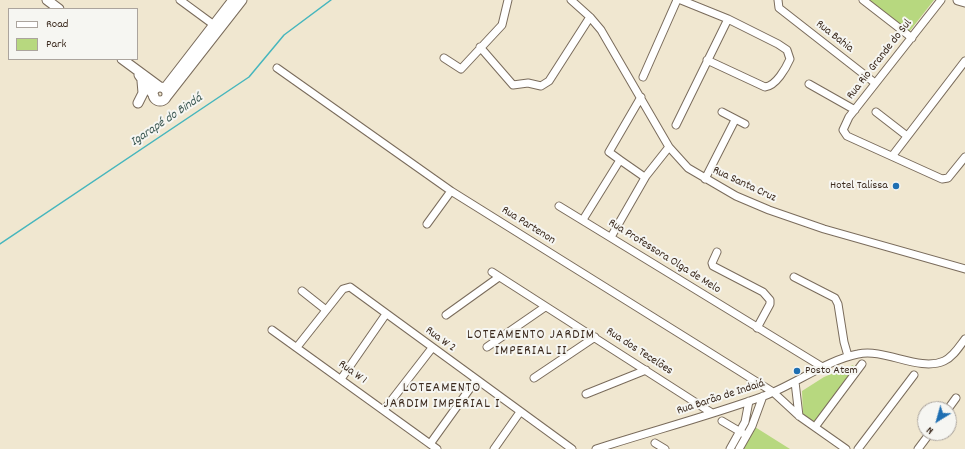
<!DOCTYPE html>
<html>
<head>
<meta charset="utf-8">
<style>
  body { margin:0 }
  #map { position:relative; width:965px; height:449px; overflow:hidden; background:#f0e7d0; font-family:Dekko,sans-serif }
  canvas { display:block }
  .legend { position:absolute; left:8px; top:8px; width:130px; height:52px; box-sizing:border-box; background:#f6f6f2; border:1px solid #aba49d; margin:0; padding:5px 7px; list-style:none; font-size:12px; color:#3b2a1e }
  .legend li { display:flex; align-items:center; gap:8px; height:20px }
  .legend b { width:20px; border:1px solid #aba49d }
  .north { position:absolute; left:917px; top:401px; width:40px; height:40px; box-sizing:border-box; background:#f6f6f2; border:1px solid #aba49d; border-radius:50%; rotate:217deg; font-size:11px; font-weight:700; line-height:16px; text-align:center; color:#3b2a1e }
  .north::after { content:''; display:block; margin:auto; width:14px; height:18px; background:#1f6fb2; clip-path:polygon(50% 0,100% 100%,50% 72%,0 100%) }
</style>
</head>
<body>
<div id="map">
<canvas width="965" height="449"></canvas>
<ul class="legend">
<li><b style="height:5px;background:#fff"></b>Road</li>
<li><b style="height:11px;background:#b7d87f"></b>Park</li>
</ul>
<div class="north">N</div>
</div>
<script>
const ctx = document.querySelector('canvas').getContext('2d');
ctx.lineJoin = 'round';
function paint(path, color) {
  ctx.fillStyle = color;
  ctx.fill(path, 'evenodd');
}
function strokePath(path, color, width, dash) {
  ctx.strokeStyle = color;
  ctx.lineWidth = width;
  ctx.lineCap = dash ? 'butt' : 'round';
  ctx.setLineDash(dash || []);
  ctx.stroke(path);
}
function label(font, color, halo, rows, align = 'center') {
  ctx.font = font + ' Dekko,sans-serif';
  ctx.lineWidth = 4;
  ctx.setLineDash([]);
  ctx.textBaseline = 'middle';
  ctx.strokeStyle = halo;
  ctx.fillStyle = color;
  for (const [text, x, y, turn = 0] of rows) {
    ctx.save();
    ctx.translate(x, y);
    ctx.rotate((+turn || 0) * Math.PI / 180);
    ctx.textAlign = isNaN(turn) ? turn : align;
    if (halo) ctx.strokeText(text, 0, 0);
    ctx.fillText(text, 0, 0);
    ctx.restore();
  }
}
const green = new Path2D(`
  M866 0H934L909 32Z
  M853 365 855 369 814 423 803 415 802 391 824 377Z
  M755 427 790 449H741Z`);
const stream = new Path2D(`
  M0 244 249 77 284 35 331 0`);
const minor = new Path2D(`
  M180 0 214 25
  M571 0 590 17 601 30 669 147 688 168 736 196 769 210 824 229 965 269
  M681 0 728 19 778 44 787 50 790 59C786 68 776 86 765 87L707 60
  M778 0 779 8 875 83
  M863 0 912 38
  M941 0 849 117 843 130 847 136 942 179 948 178 965 157
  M480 47 513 85 528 83 541 86 549 81 590 17
  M444 58 461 69 502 25 508 0
  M277 68 451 191 773 392 799 416 846 449
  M643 77 677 0
  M809 84 855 110
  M722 112 745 124
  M876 112 907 136
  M676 125 728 19
  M893 155 965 61
  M620 160 643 176
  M705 179 735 120
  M559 206 824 368
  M584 218 620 160 609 152 641 97
  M427 224 451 191
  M611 237 646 176 669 147
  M717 252 712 263 713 266 763 292 770 300V304L757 328
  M492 272 712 413
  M794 277 835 298 838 304 844 342 848 356
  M302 291 326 310
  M446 315 499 277
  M272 330 437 449
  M297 347 343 289 350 287 572 449
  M487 347 545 307
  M534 378 595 337
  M341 379 386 314
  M795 382 799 416
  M586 394 646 370
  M948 409 956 398
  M384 410 432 348
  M722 421 744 434
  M815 427 862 364
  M655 443 665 449
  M430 444 476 380
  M494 449 520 412
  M596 449C652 431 709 416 764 396 794 385 827 360 858 354 885 348 919 372 944 361 953 357 959 347 965 339
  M730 449 745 422 749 401
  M739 449 752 426 763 396
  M858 449 914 375
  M918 449 930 433`);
const major = new Path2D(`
  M47 0 59 9
  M958 0 965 2
  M122 59 160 87
  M139 75 154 96
  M153 94a7 7 0 1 1 14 0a7 7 0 1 1-14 0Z
  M165 88 233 0
  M167 96 242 0
  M138 103 143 93 142 81`);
const markers = [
  [896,186,4,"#1f6fb2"],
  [797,371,4,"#1f6fb2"]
];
const streetNames = [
  ["Rua Bahia",834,37,38],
  ["Rua Rio Grande do Sul",880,60,-52],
  ["Rua Santa Cruz",744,185,25],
  ["Rua Partenon",528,226,32],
  ["Rua Professora Olga de Melo",664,257,32],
  ["Rua W 2",440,340,36],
  ["Rua dos Tecelões",639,352,33],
  ["Rua W 1",352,373,36],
  ["Rua Barão de Indaiá",721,398,-18]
];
const poiNames = [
  ["Hotel Talissa",888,186],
  ["Posto Atem",805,371,"left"]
];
const waterNames = [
  ["Igarapé do Bindá",167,121,-34]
];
const quarterNames = [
  ["LOTEAMENTO JARDIM",531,336],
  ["IMPERIAL II",531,352],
  ["LOTEAMENTO",442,389],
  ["JARDIM IMPERIAL I",442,405]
];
paint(green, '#b7d87f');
strokePath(stream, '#46b6bd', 1.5);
strokePath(minor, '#7a6c5c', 9);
strokePath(major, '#7a6c5c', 11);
strokePath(minor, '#fff', 7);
strokePath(major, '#fff', 9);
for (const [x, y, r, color] of markers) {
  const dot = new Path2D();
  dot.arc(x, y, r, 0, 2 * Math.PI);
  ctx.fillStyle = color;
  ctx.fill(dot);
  strokePath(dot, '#f6f6f2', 1.5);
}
label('12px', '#3b2a1e', '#f6f6f2', streetNames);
label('12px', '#3b2a1e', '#f6f6f2', poiNames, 'right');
label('italic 13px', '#3f5b56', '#f6f6f2', waterNames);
ctx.letterSpacing = '1px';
label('14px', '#3b2a1e', '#f6f6f2', quarterNames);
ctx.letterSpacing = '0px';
</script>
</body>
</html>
